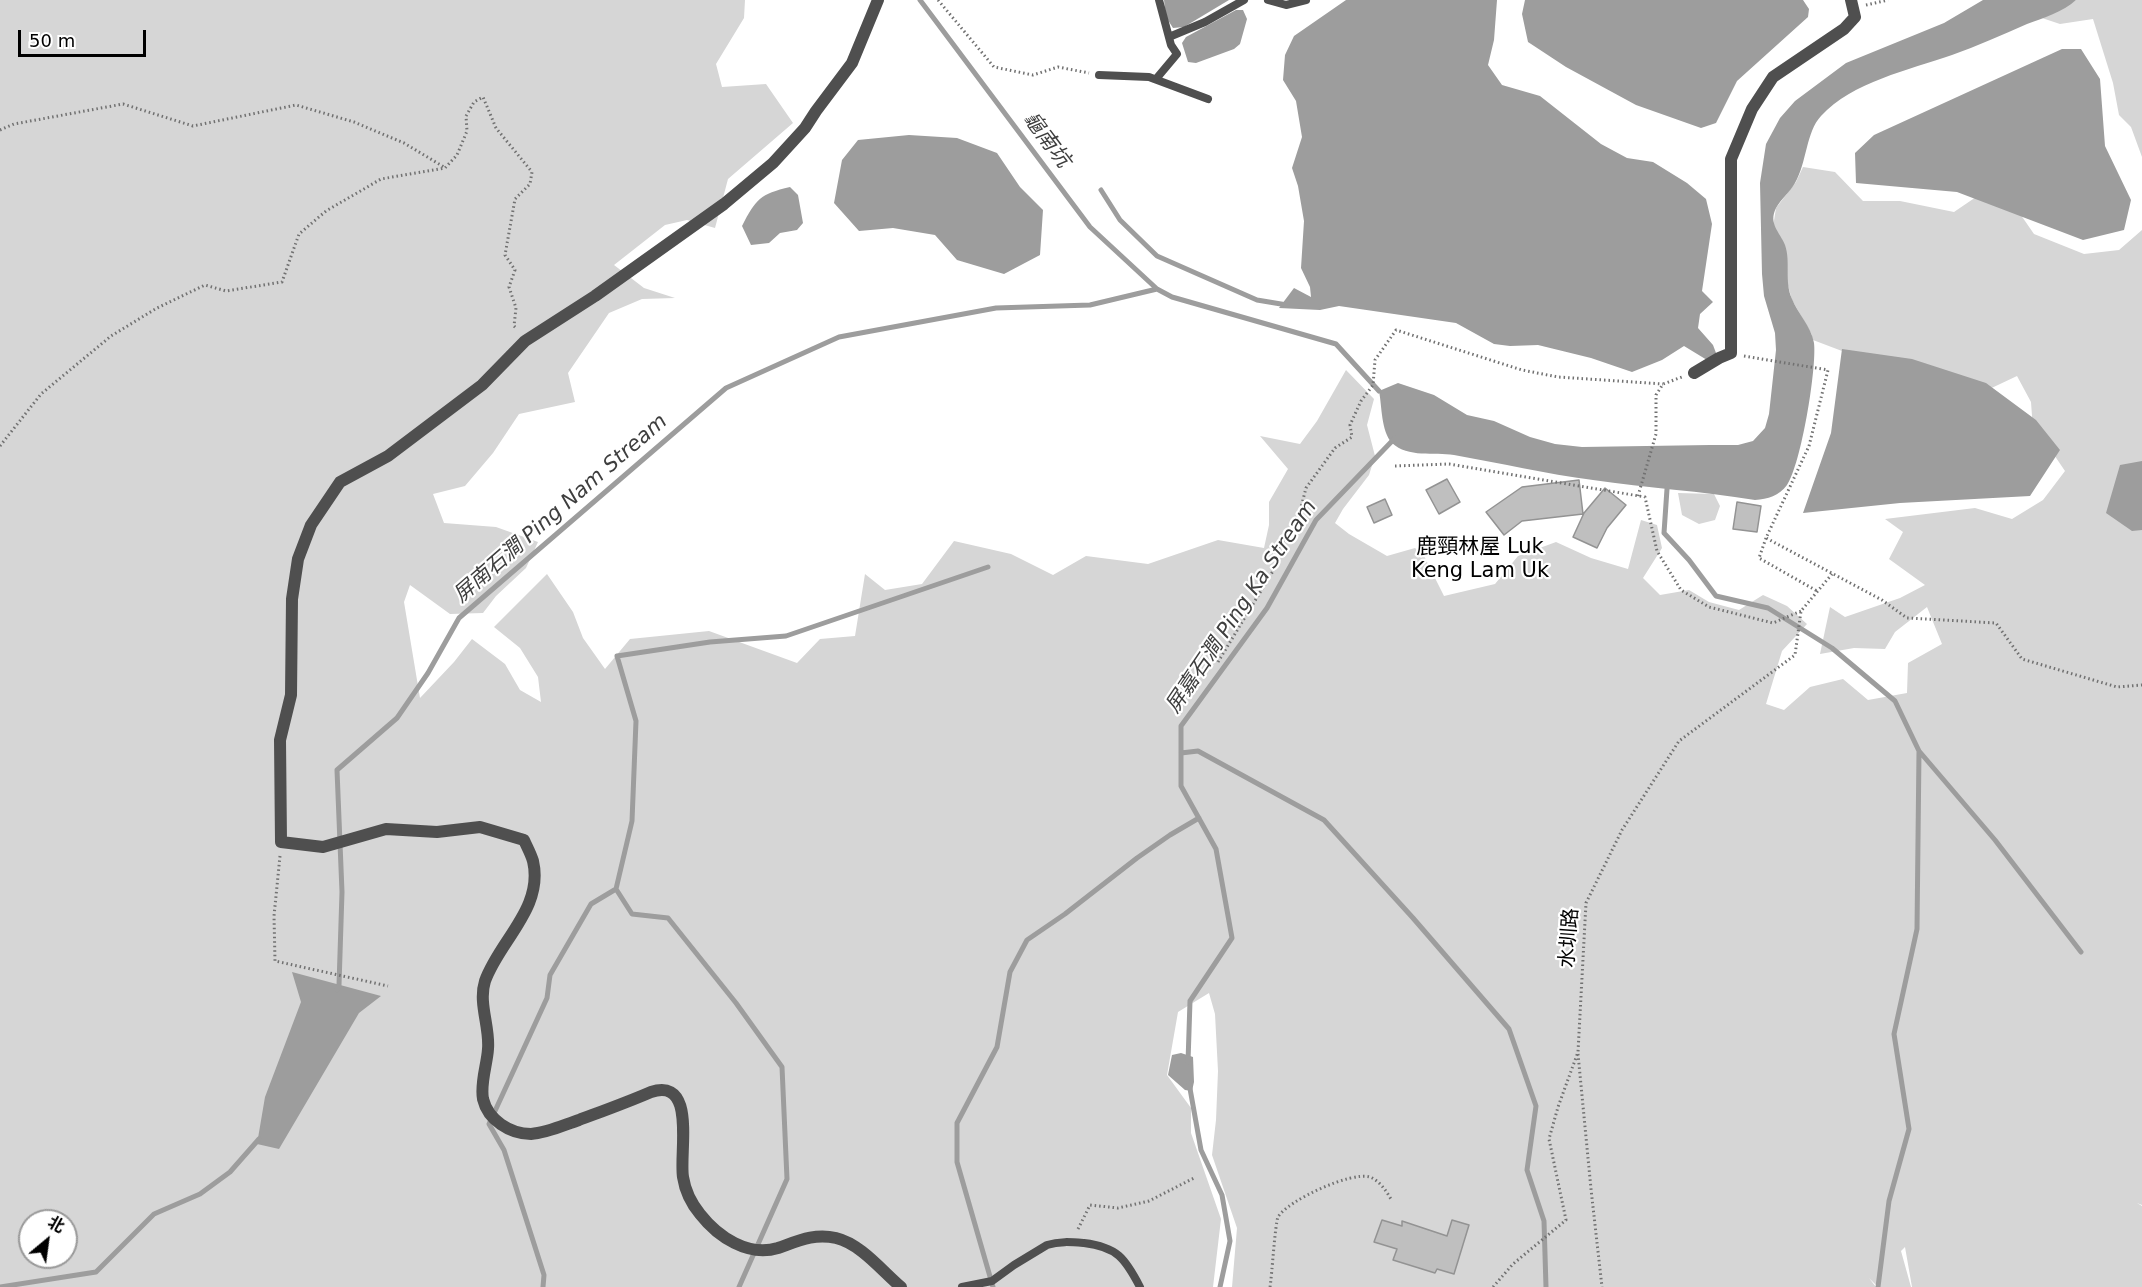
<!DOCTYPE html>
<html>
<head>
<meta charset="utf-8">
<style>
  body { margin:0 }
  #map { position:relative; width:2142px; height:1287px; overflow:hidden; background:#fff; font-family:"DejaVu Sans","Noto Sans SC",sans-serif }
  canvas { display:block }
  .north { position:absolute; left:18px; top:1209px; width:60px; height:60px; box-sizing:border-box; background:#fff; border:2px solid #999; border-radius:50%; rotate:29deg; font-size:16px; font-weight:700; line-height:24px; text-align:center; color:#000 }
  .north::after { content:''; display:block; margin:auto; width:21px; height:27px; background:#000; clip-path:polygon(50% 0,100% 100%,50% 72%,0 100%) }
  .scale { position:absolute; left:18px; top:30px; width:128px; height:27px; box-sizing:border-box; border:3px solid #000; border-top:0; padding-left:8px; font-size:18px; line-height:21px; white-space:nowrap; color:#000; -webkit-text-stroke:4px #fff; paint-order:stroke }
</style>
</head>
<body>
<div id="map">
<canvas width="2142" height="1287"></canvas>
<div class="north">北</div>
<div class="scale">50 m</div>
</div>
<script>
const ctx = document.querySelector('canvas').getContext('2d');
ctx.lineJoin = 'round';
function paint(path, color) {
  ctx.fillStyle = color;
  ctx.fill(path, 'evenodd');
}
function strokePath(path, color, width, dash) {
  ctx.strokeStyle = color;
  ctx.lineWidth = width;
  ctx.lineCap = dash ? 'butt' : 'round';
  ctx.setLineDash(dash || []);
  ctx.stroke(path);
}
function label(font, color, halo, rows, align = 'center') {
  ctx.font = font + ' "DejaVu Sans","Noto Sans SC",sans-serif';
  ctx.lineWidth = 4.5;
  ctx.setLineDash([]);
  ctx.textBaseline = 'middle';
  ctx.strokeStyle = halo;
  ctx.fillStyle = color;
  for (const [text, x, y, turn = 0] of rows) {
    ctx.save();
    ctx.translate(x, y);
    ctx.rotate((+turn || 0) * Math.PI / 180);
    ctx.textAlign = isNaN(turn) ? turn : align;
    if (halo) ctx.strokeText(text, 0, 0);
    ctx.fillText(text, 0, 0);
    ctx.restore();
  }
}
const green = new Path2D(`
  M0 0H745L744 18 716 64 722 87 766 84 793 123 728 179 715 228 687 220 665 225 614 265 644 288 675 298 642 299 609 313 568 373 575 402 519 414 493 453 465 486 433 494 444 523 496 527 538 542 526 568 496 596 483 613 450 614 410 585 404 602 420 698 454 662 472 639 505 664 520 690 541 702 538 677 520 648 494 627 547 574 573 612 583 638 605 669 630 639 709 631 797 663 820 639 855 636 865 574 885 590 922 584 954 541 1011 554 1053 575 1086 556 1148 564 1218 540 1264 548 1269 525V502L1288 469 1260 436 1300 444 1317 421 1346 370 1374 399 1367 425 1375 456 1369 475 1343 509 1335 523 1349 534 1387 556 1415 548 1424 556 1444 596 1495 584 1518 556 1556 542 1591 558 1628 569 1641 520 1657 525 1662 548 1643 578 1660 595 1689 590 1709 602 1739 610 1763 595 1787 606 1807 624 1782 651 1766 704 1784 710 1810 687 1843 679 1868 700 1907 693 1908 663 1942 644 1927 607 1895 632 1885 649 1854 648 1820 654 1830 607 1845 617 1900 598 1925 585 1889 559 1903 532 1885 519 1975 508 2012 519 2043 500 2065 471 2044 440 2033 430 2031 402 2017 376 1981 393 1892 370 1813 340 1811 333 1792 300 1787 282 1785 246 1773 227 1776 208 1796 182 1803 167 1835 172 1863 201H1900L1954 212 1998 182 2034 234 2084 254 2119 250 2142 230V1205L2137 1203 2142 1206V1287H1912L1905 1247 1901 1251 1911 1287H1878L1869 1278 1876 1287H1232L1237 1228 1212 1155 1216 1120 1218 1071 1215 1014 1209 993 1178 1012 1167 1075 1191 1108V1133L1221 1219 1213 1287H0ZM30 1221H66V1257H30Z
  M2076 0H2142V157L2131 127 2119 115 2113 83 2093 19 2060 24 2042 18Z
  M1678 493 1714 494 1720 506 1715 520 1699 524 1682 515Z`);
const water = new Path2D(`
  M1164 0H1229L1184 27 1173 28 1166 17Z
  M1346 0H1497L1494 40 1488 65 1502 85 1540 96 1601 144 1627 158 1653 162 1687 183 1706 199 1712 224 1702 291 1713 302 1700 314 1698 328 1713 345 1716 353 1707 360 1684 346 1662 360 1632 372 1591 358 1538 345 1510 346 1494 344 1456 323 1339 306 1320 310 1279 308 1294 288 1311 297 1310 287 1301 268 1304 221 1298 186 1292 168 1302 137 1296 101 1283 80 1285 55 1294 36Z
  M1525 0H1803L1809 9 1808 17 1737 81 1716 123 1701 128 1636 105 1566 67 1528 42 1522 14Z
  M1983 0H2076C2063 12 2043 18 2027 24 2002 35 1977 46 1952 55 1909 70 1852 82 1821 116 1806 132 1807 162 1795 183 1790 192 1781 199 1776 208 1768 224 1780 232 1785 245 1791 262 1784 281 1792 299 1798 314 1811 326 1814 343 1817 368 1801 465 1787 485 1779 496 1768 499 1755 500 1701 491 1647 488 1593 480 1546 474 1500 463 1454 455 1434 452 1408 458 1392 443 1381 431 1382 406 1379 391L1398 383 1434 395 1467 415 1494 421 1530 437 1555 444 1582 447 1710 445H1738L1753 441 1765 428 1769 414 1776 350 1775 333 1764 296 1762 274 1760 183 1766 144 1780 118 1795 101 1846 63 1944 23Z
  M1236 10H1243L1247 19 1240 44 1234 49 1196 63 1188 62 1182 43 1186 37Z
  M2062 49H2081L2100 79 2105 146 2131 200 2124 230 2083 240 1957 192 1856 183 1855 153 1874 135Z
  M909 135 957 138 997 153 1020 187 1043 210 1040 255 1004 274 957 260 935 235 893 228 859 231 834 203 842 160 858 140Z
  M790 187 798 195 803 223 797 230 780 233 769 243 751 245 742 226C756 199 760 194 790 187Z
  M1842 349 1912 359 1986 383 2036 420 2060 450 2030 496 1900 503 1803 513 1831 433Z
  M2142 461V530L2132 531 2106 513 2120 465Z
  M292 972 381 996 359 1013 279 1149 257 1144 265 1097 301 1002Z
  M1181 1053 1193 1057 1194 1082 1192 1091 1185 1090 1168 1075 1172 1055Z`);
const stream = new Path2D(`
  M920 0 1090 227 1157 289
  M1101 190 1120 220 1157 256 1257 300 1287 305
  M1669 485 1667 489 1664 533 1689 560 1716 596 1768 608 1832 648 1895 701 1919 751 1917 929 1894 1034 1909 1129 1889 1201 1878 1287
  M1919 751 1995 840 2081 952
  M1181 753 1198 751 1324 820 1413 918 1509 1029 1536 1106 1527 1170 1544 1221 1546 1287
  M337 990 339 985 342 892 337 770 397 718 428 673 459 618 726 388 839 337 996 308 1090 305 1157 289 1172 297 1336 344 1379 391
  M1188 1062 1190 1001 1232 938 1216 849 1181 786V726L1267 608 1316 520 1395 438
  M1189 1083 1201 1150 1222 1195 1230 1241 1220 1287
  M0 1287 96 1272 154 1214 200 1194 230 1172 259 1139
  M543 1287 544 1275 504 1150 489 1124 547 998 550 975 591 904 616 889
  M739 1287 787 1179 782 1067 736 1003 668 918 632 914 616 889 632 821 636 721 617 656 710 642 786 636 988 567
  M993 1287 957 1162V1123L997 1047 1010 972 1027 940 1065 914 1137 858 1170 835 1199 818`);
const building = new Path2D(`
  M1447 479 1460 502 1439 514 1426 490Z
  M1579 480 1583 514 1522 521 1504 535 1486 512 1522 487Z
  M1605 488 1626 505 1607 528 1597 548 1573 537 1584 513Z
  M1385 499 1392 515 1374 523 1367 507Z
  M1737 502 1761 506 1757 532 1733 529Z
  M1382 1220 1402 1226V1221L1447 1236 1452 1220 1469 1225 1454 1274 1437 1269 1435 1273 1393 1260 1397 1249 1374 1242Z`);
const path = new Path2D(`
  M938 0 994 67 1033 75 1058 67 1089 73
  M1866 5 1888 0
  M0 130 14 124 123 104 193 126 296 105 354 122 404 143 444 167
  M1744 356 1828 370 1809 446 1766 538 1882 600 1907 618 1996 623 2022 659 2117 687 2142 685
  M0 446 41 394 111 336 157 308 205 285 226 291 282 282 299 234 326 211 381 179 445 168 457 155 467 131 466 116 474 102 483 97 496 128 532 172 530 184 515 199 505 255 515 270 509 287 516 308 514 326 517 329
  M1395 466 1449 464 1645 497 1657 551 1681 590 1709 607 1773 623 1801 611
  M1638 496 1656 434V395L1663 384 1682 377
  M1766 538 1759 558 1817 591
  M1218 662 1276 566 1280 544 1296 527 1306 488 1335 448 1352 437 1350 425 1361 401 1373 385 1375 360 1396 330 1522 370 1558 377 1663 384
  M280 856 274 916 275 961 388 986
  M1578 1054 1591 1189 1602 1287
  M1078 1229 1090 1205 1118 1208 1149 1201 1194 1178
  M1270 1287C1272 1275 1275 1224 1278 1217 1288 1200 1352 1171 1370 1177 1380 1181 1387 1192 1392 1201
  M1493 1287 1513 1264 1566 1220 1549 1139 1558 1107 1578 1052 1586 903 1622 830 1679 741 1795 655 1801 611 1832 574`);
const lane = new Path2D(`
  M1268 0 1286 5 1306 0
  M1169 37 1205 22 1244 0
  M1099 75 1149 77 1208 99
  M1156 79 1177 54 1171 45 1159 0
  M962 1287 992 1281 1014 1265 1047 1245C1059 1241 1071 1242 1084 1243 1117 1247 1125 1258 1140 1287`);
const street = new Path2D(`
  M878 0 852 63 816 111 805 128 773 163 724 204 595 296 525 341 482 385 388 456 340 482 311 525 298 559 292 599 291 695 280 740 281 842 323 847 386 829 437 832 480 827 524 840C527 847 531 854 533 861 544 908 499 941 485 981 478 1003 490 1027 488 1049 487 1065 480 1083 483 1099 488 1120 510 1134 531 1134 547 1133 564 1125 579 1120 603 1111 628 1102 651 1092 697 1077 679 1152 683 1177 685 1190 691 1203 700 1214 718 1237 748 1257 778 1248 798 1241 814 1233 836 1238 861 1244 882 1271 901 1287
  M1694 373 1719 358 1731 353V159L1752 109 1773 77 1844 29 1855 17 1851 0`);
const streetNames = [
  ["水圳路",1570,938,-86]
];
const waterNames = [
  ["龜南坑",1046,140,53],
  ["屏南石澗 Ping Nam Stream",561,509,-41],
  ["屏嘉石澗 Ping Ka Stream",1242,607,-56]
];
const neighbourhoodNames = [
  ["鹿頸林屋 Luk",1480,548],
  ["Keng Lam Uk",1480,572]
];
paint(green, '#d6d6d6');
paint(water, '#9d9d9d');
strokePath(stream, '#9d9d9d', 5);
paint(building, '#bfbfbf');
strokePath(building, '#939393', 1.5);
strokePath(path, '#717171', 3, [1.5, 3]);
strokePath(lane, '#4f4f4f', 8);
strokePath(street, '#4f4f4f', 12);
label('20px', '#000', '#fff', streetNames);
label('italic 21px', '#3e3e3e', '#fff', waterNames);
label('21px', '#000', '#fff', neighbourhoodNames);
</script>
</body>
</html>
